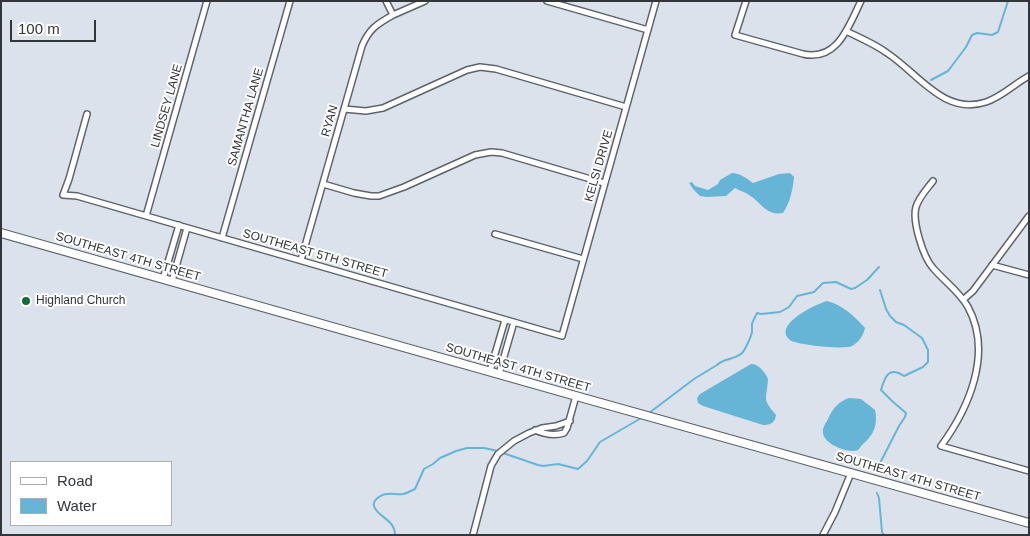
<!DOCTYPE html>
<html>
<head>
<meta charset="utf-8">
<style>
  body { margin:0 }
  #map { position:relative; width:1030px; height:536px; overflow:hidden; background:#dce2ec; font-family:Arial,sans-serif }
  canvas { display:block }
  .frame { position:absolute; inset:0; border:2px solid #323539; pointer-events:none }
  .legend { position:absolute; left:10px; top:461px; width:162px; height:65px; box-sizing:border-box; background:#fff; border:1px solid #adaeb0; margin:0; padding:6px 9px; list-style:none; font-size:15px; color:#323539 }
  .legend li { display:flex; align-items:center; gap:10px; height:25px }
  .legend b { width:25px; border:1px solid #adaeb0 }
  .scale { position:absolute; left:10px; top:20px; width:86px; height:22px; box-sizing:border-box; border:2px solid #323539; border-top:0; padding-left:6px; font-size:15px; line-height:18px; white-space:nowrap; color:#323539; -webkit-text-stroke:4px #fff; paint-order:stroke }
</style>
</head>
<body>
<div id="map">
<canvas width="1030" height="536"></canvas>
<div class="frame"></div>
<ul class="legend">
<li><b style="height:6px;background:#fff"></b>Road</li>
<li><b style="height:14px;background:#66b5d7"></b>Water</li>
</ul>
<div class="scale">100 m</div>
</div>
<script>
const ctx = document.querySelector('canvas').getContext('2d');
ctx.lineJoin = 'round';
function paint(path, color) {
  ctx.fillStyle = color;
  ctx.fill(path, 'evenodd');
}
function strokePath(path, color, width, dash) {
  ctx.strokeStyle = color;
  ctx.lineWidth = width;
  ctx.lineCap = dash ? 'butt' : 'round';
  ctx.setLineDash(dash || []);
  ctx.stroke(path);
}
function label(font, color, halo, rows, align = 'center') {
  ctx.font = font + ' Arial,sans-serif';
  ctx.lineWidth = 4;
  ctx.setLineDash([]);
  ctx.textBaseline = 'middle';
  ctx.strokeStyle = halo;
  ctx.fillStyle = color;
  for (const [text, x, y, turn = 0] of rows) {
    ctx.save();
    ctx.translate(x, y);
    ctx.rotate((+turn || 0) * Math.PI / 180);
    ctx.textAlign = isNaN(turn) ? turn : align;
    if (halo) ctx.strokeText(text, 0, 0);
    ctx.fillText(text, 0, 0);
    ctx.restore();
  }
}
const water = new Path2D(`
  M732 173C739 173 748 179 753 183L779 174 790 173 794 177C793 189 790 203 783 213 766 216 762 203 749 195 745 192 740 191 735 188L726 196 707 197 700 196 693 189 689 183 692 182 695 186 708 190 718 184 720 180Z
  M827 301C843 305 854 316 865 328 863 336 859 342 852 346 844 350 797 345 790 340 772 325 816 304 827 301Z
  M751 364C759 364 765 372 768 379 767 400 761 397 776 415 775 423 770 425 763 425L703 406 698 403 697 398 700 394Z
  M849 398 861 399 875 410C878 424 874 435 863 444 861 446 860 448 858 450 848 454 824 444 823 433 822 428 826 423 828 419 833 408 838 402 849 398Z`);
const stream = new Path2D(`
  M931 80 948 71 966 47 972 35 977 33 992 35 998 32 1008 1
  M649 413 694 379 717 365C723 358 735 360 742 353 745 350 751 337 752 332 752 329 752 326 752 324 753 320 756 316 757 313L761 314 780 312 789 307 797 296 814 292 823 283 836 282 851 289 855 288 867 280 879 267
  M503 453 538 465 543 466 558 464 578 469 587 461 600 442 643 417
  M878 467 899 426 905 417 906 413 892 401 881 390C885 376 889 366 904 376L923 367 928 362V350L922 338 904 325 896 322 890 316 886 309 880 290
  M877 493 879 498 882 532 884 535
  M395 535C395 519 377 517 374 506 372 500 382 494 387 494 393 493 398 495 403 494 407 493 411 491 415 489L424 469 433 464 440 458 456 451 467 448H484L498 451`);
const street = new Path2D(`
  M547 1 648 30
  M746 1 735 35 803 54C838 62 849 25 861 1
  M393 15 425 1
  M846 31C860 38 875 44 887 53 918 73 944 116 986 102 1002 97 1014 84 1029 76
  M344 109 366 111 383 108 467 70 480 67 496 69 626 107
  M87 114 69 179 63 195 77 196 562 336 656 1
  M933 181C927 189 919 197 916 207 912 221 923 257 933 268 945 282 959 291 968 307 993 353 969 408 941 446L1029 471
  M323 184 354 193 371 196H379L404 187 475 155 491 152 502 153 604 183
  M146 216 207 1
  M495 234 583 259
  M222 238 290 1
  M301 260 362 46C369 29 377 24 393 15L386 1
  M992 265 1029 275
  M163 279 179 225
  M172 281 187 228
  M964 299 973 291 1029 216
  M490 371 505 320
  M499 374 514 322
  M535 430C544 434 554 436 564 433L567 428 576 396
  M473 535 491 466 498 454 514 441 529 433 542 428 556 426 570 421
  M823 535 835 512 851 473`);
const secondary = new Path2D(`
  M1 233 576 396 1029 523`);
const markers = [
  [26,301,5,"#156a3c"]
];
const streetNames = [
  ["LINDSEY LANE",167,106,-74],
  ["SAMANTHA LANE",246,117,-74],
  ["RYAN",330,121,-74],
  ["KELSI DRIVE",599,166,-74],
  ["SOUTHEAST 5TH STREET",315,254,16],
  ["SOUTHEAST 4TH STREET",128,257,16],
  ["SOUTHEAST 4TH STREET",518,368,16],
  ["SOUTHEAST 4TH STREET",908,477,16]
];
const poiNames = [
  ["Highland Church",36,301]
];
paint(water, '#66b5d7');
strokePath(stream, '#66b5d7', 2);
strokePath(street, '#5e636b', 8);
strokePath(secondary, '#5e636b', 10);
strokePath(street, '#fff', 5);
strokePath(secondary, '#fff', 8);
for (const [x, y, r, color] of markers) {
  const dot = new Path2D();
  dot.arc(x, y, r, 0, 2 * Math.PI);
  ctx.fillStyle = color;
  ctx.fill(dot);
  strokePath(dot, '#fff', 2);
}
label('12px', '#323539', '#fff', streetNames);
label('12px', '#323539', '#fff', poiNames, 'left');
</script>
</body>
</html>
